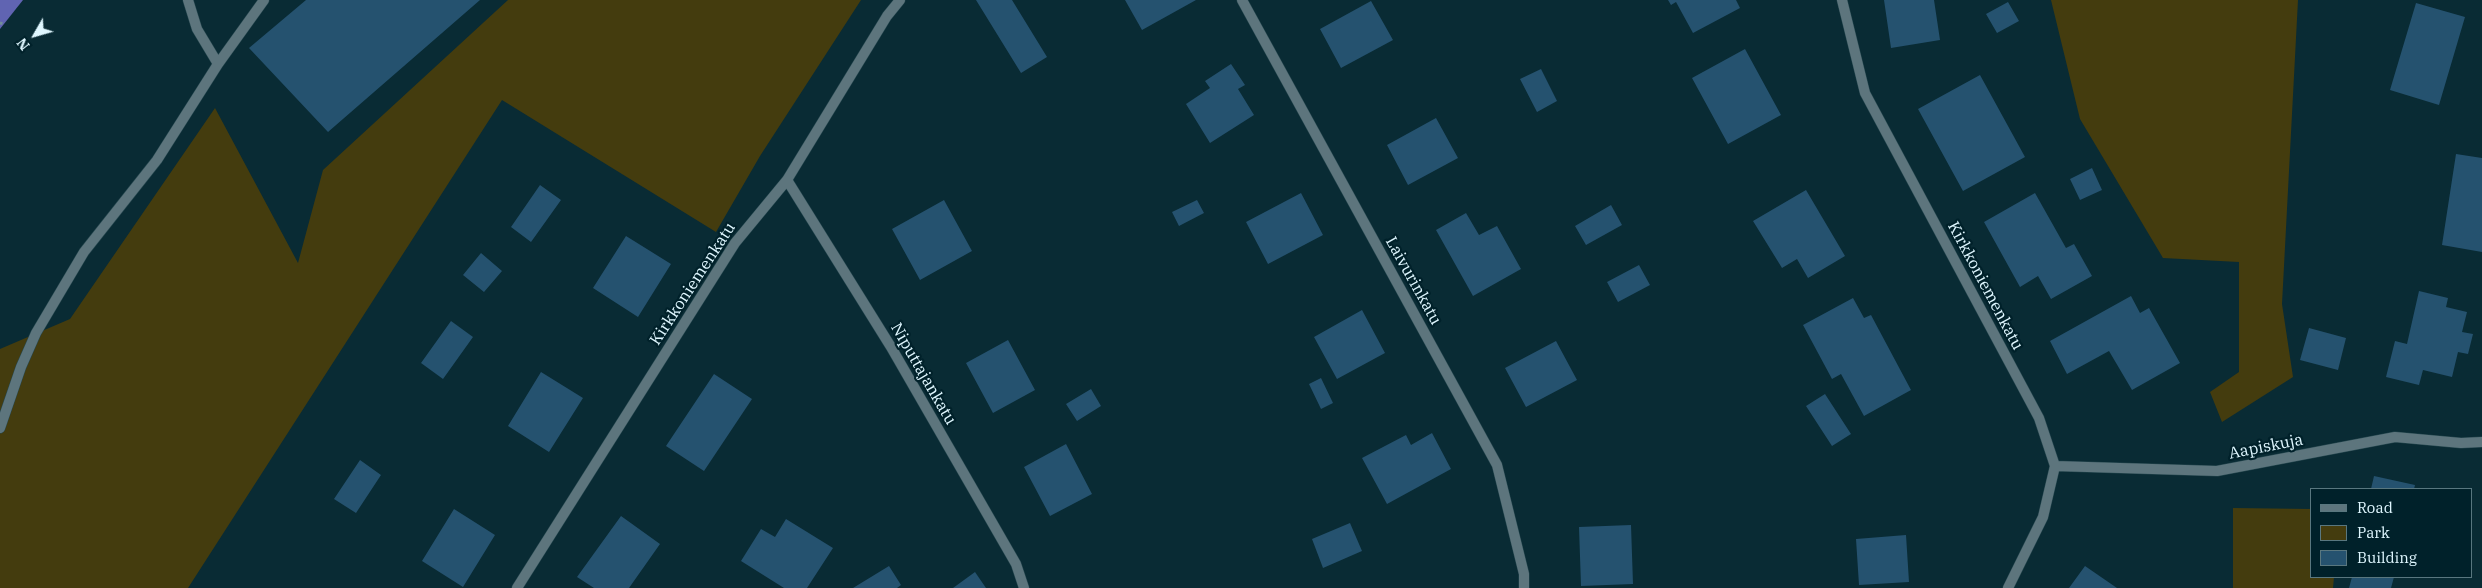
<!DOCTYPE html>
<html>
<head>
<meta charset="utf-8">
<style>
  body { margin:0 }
  #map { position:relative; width:2482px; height:588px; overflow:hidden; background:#092b34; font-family:"IBM Plex Serif",serif }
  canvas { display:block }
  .legend { position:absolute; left:2310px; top:488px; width:162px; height:90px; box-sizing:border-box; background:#00212a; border:1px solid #59777f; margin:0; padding:6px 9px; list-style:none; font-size:15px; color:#dff7ff }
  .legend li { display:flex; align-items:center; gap:10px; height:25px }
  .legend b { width:25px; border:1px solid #59777f }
  .north { position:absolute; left:10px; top:10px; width:50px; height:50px; -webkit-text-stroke:4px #00212a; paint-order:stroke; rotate:232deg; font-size:14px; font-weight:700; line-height:20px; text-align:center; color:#dff7ff }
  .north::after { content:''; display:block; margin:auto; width:18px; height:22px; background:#dff7ff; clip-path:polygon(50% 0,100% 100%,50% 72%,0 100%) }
</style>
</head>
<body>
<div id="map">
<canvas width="2482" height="588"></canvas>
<ul class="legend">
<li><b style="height:6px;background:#5d757d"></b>Road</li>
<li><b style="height:14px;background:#443c0e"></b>Park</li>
<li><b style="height:14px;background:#25526f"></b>Building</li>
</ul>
<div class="north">N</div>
</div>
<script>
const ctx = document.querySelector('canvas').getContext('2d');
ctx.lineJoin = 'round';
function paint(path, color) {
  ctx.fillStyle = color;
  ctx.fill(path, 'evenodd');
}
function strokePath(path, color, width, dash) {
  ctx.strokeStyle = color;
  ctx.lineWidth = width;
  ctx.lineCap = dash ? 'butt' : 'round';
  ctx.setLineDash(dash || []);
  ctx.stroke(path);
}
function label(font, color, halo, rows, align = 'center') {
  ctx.font = font + ' "IBM Plex Serif",serif';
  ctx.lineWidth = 4.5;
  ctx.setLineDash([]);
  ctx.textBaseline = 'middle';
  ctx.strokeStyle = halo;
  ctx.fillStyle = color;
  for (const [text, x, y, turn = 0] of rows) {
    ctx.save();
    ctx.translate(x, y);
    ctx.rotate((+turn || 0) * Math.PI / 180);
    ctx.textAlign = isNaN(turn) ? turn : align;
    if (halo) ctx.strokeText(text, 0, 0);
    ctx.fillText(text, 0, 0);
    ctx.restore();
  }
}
const green = new Path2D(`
  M508 0H861L760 156 716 232 502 100 188 588H0V349L70 319 215 108 298 263 323 170Z
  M2051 0H2298L2282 304 2293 377 2222 422 2210 392 2239 372V262L2163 258 2080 119Z
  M2233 508 2311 509V577H2334L2333 588H2233Z`);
const water = new Path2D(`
  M0 0H23L0 29Z`);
const building = new Path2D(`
  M306 0H480L328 132 249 48Z
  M976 0H1012L1047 57 1021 73Z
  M1125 0H1196L1142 30Z
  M1668 0H1736L1740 8 1693 33 1676 2 1671 5Z
  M1884 0H1934L1940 40 1891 48Z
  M1371 1 1393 40 1341 68 1320 29Z
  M2008 2 2019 21 1997 33 1986 14Z
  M2416 3 2465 17 2439 105 2390 90Z
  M1745 49 1781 115 1728 144 1692 78Z
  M1231 64 1245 85 1238 89 1254 115 1210 143 1186 104 1210 88 1205 81Z
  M1541 69 1557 101 1537 112 1520 79Z
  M1980 75 2025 157 1963 191 1918 109Z
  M1436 118 1458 158 1408 185 1387 145Z
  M2456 154 2482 158V252L2442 245Z
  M2092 168 2102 190 2080 200 2070 179Z
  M540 185 561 200 531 242 511 227Z
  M1806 190 1845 256 1808 278 1797 259 1782 268 1753 221Z
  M1301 193 1323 235 1268 264 1246 222Z
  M2035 193 2066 248 2074 244 2092 276 2051 299 2038 276 2020 287 1984 222Z
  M944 200 972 251 920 280 892 229Z
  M1197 200 1204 213 1179 226 1172 212Z
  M1611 205 1622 225 1586 245 1575 226Z
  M1466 213 1479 235 1497 226 1521 269 1473 296 1436 230Z
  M626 236 671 264 638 317 593 288Z
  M481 253 502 271 484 292 463 275Z
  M1639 265 1650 285 1618 302 1607 282Z
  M2419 291 2448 298 2446 307 2467 312 2462 332 2473 334 2468 354 2458 352 2452 377 2423 370 2419 385 2386 377 2395 341 2407 344Z
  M2131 296 2140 313 2149 308 2180 363 2132 390 2109 351 2067 374 2050 341Z
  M1853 298 1864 318 1871 315 1911 390 1864 416 1841 374 1832 379 1803 325Z
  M1362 310 1385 353 1337 379 1314 337Z
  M451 321 473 337 443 379 421 363Z
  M2309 328 2346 338 2338 370 2300 360Z
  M1008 340 1035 390 993 413 966 363Z
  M1556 341 1577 380 1526 407 1505 368Z
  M541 372 583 398 549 452 508 426Z
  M714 374 752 399 704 471 666 446Z
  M1321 378 1333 403 1321 409 1309 384Z
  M1091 389 1101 406 1077 421 1066 404Z
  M1825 394 1851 434 1832 446 1806 406Z
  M1432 433 1451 469 1387 504 1362 458 1406 435 1411 445Z
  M1066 444 1092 494 1050 516 1024 467Z
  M360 460 381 475 356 513 334 499Z
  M2374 476 2415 485 2414 489H2371Z
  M454 509 495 535 463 587 422 561Z
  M621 516 660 544 629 588H594L577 577Z
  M786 519 833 548 807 588H784L741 561 761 529 775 537Z
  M1350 523 1362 551 1323 568 1312 539Z
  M1631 525 1633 584 1581 586 1579 527Z
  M1906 535 1909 582 1859 585 1856 539Z
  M889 566 901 585 897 588H853Z
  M2085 566 2117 588H2069Z
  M975 572 986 588H953Z
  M2352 577H2394L2391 588H2349Z`);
const path = new Path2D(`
  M0 23 4 24`);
const service = new Path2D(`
  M188 0 197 29 218 64
  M0 428 21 367 36 333 84 252 157 160 218 64 264 0`);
const minor = new Path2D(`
  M1242 0 1497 465 1524 574V588
  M1842 0 1865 93 2039 418 2055 466 2043 517 2008 588
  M787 180 891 347 1016 564 1024 588
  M2055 466 2217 471 2395 437 2461 443 2482 442
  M517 588 735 243 787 180 887 16 900 0`);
const streetNames = [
  ["Laivurinkatu",1413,281,61],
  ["Kirkkoniemenkatu",693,284,-57],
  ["Kirkkoniemenkatu",1985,286,62],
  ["Niputtajankatu",923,374,60],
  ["Aapiskuja",2266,447,-11]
];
paint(green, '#443c0e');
paint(water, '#6064b2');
paint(building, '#25526f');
strokePath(service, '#274850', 11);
strokePath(minor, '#274850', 11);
strokePath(path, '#728f98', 3, [2.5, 2.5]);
strokePath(service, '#5d757d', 10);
strokePath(minor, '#5d757d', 10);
label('16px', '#dff7ff', '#00212a', streetNames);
</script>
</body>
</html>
